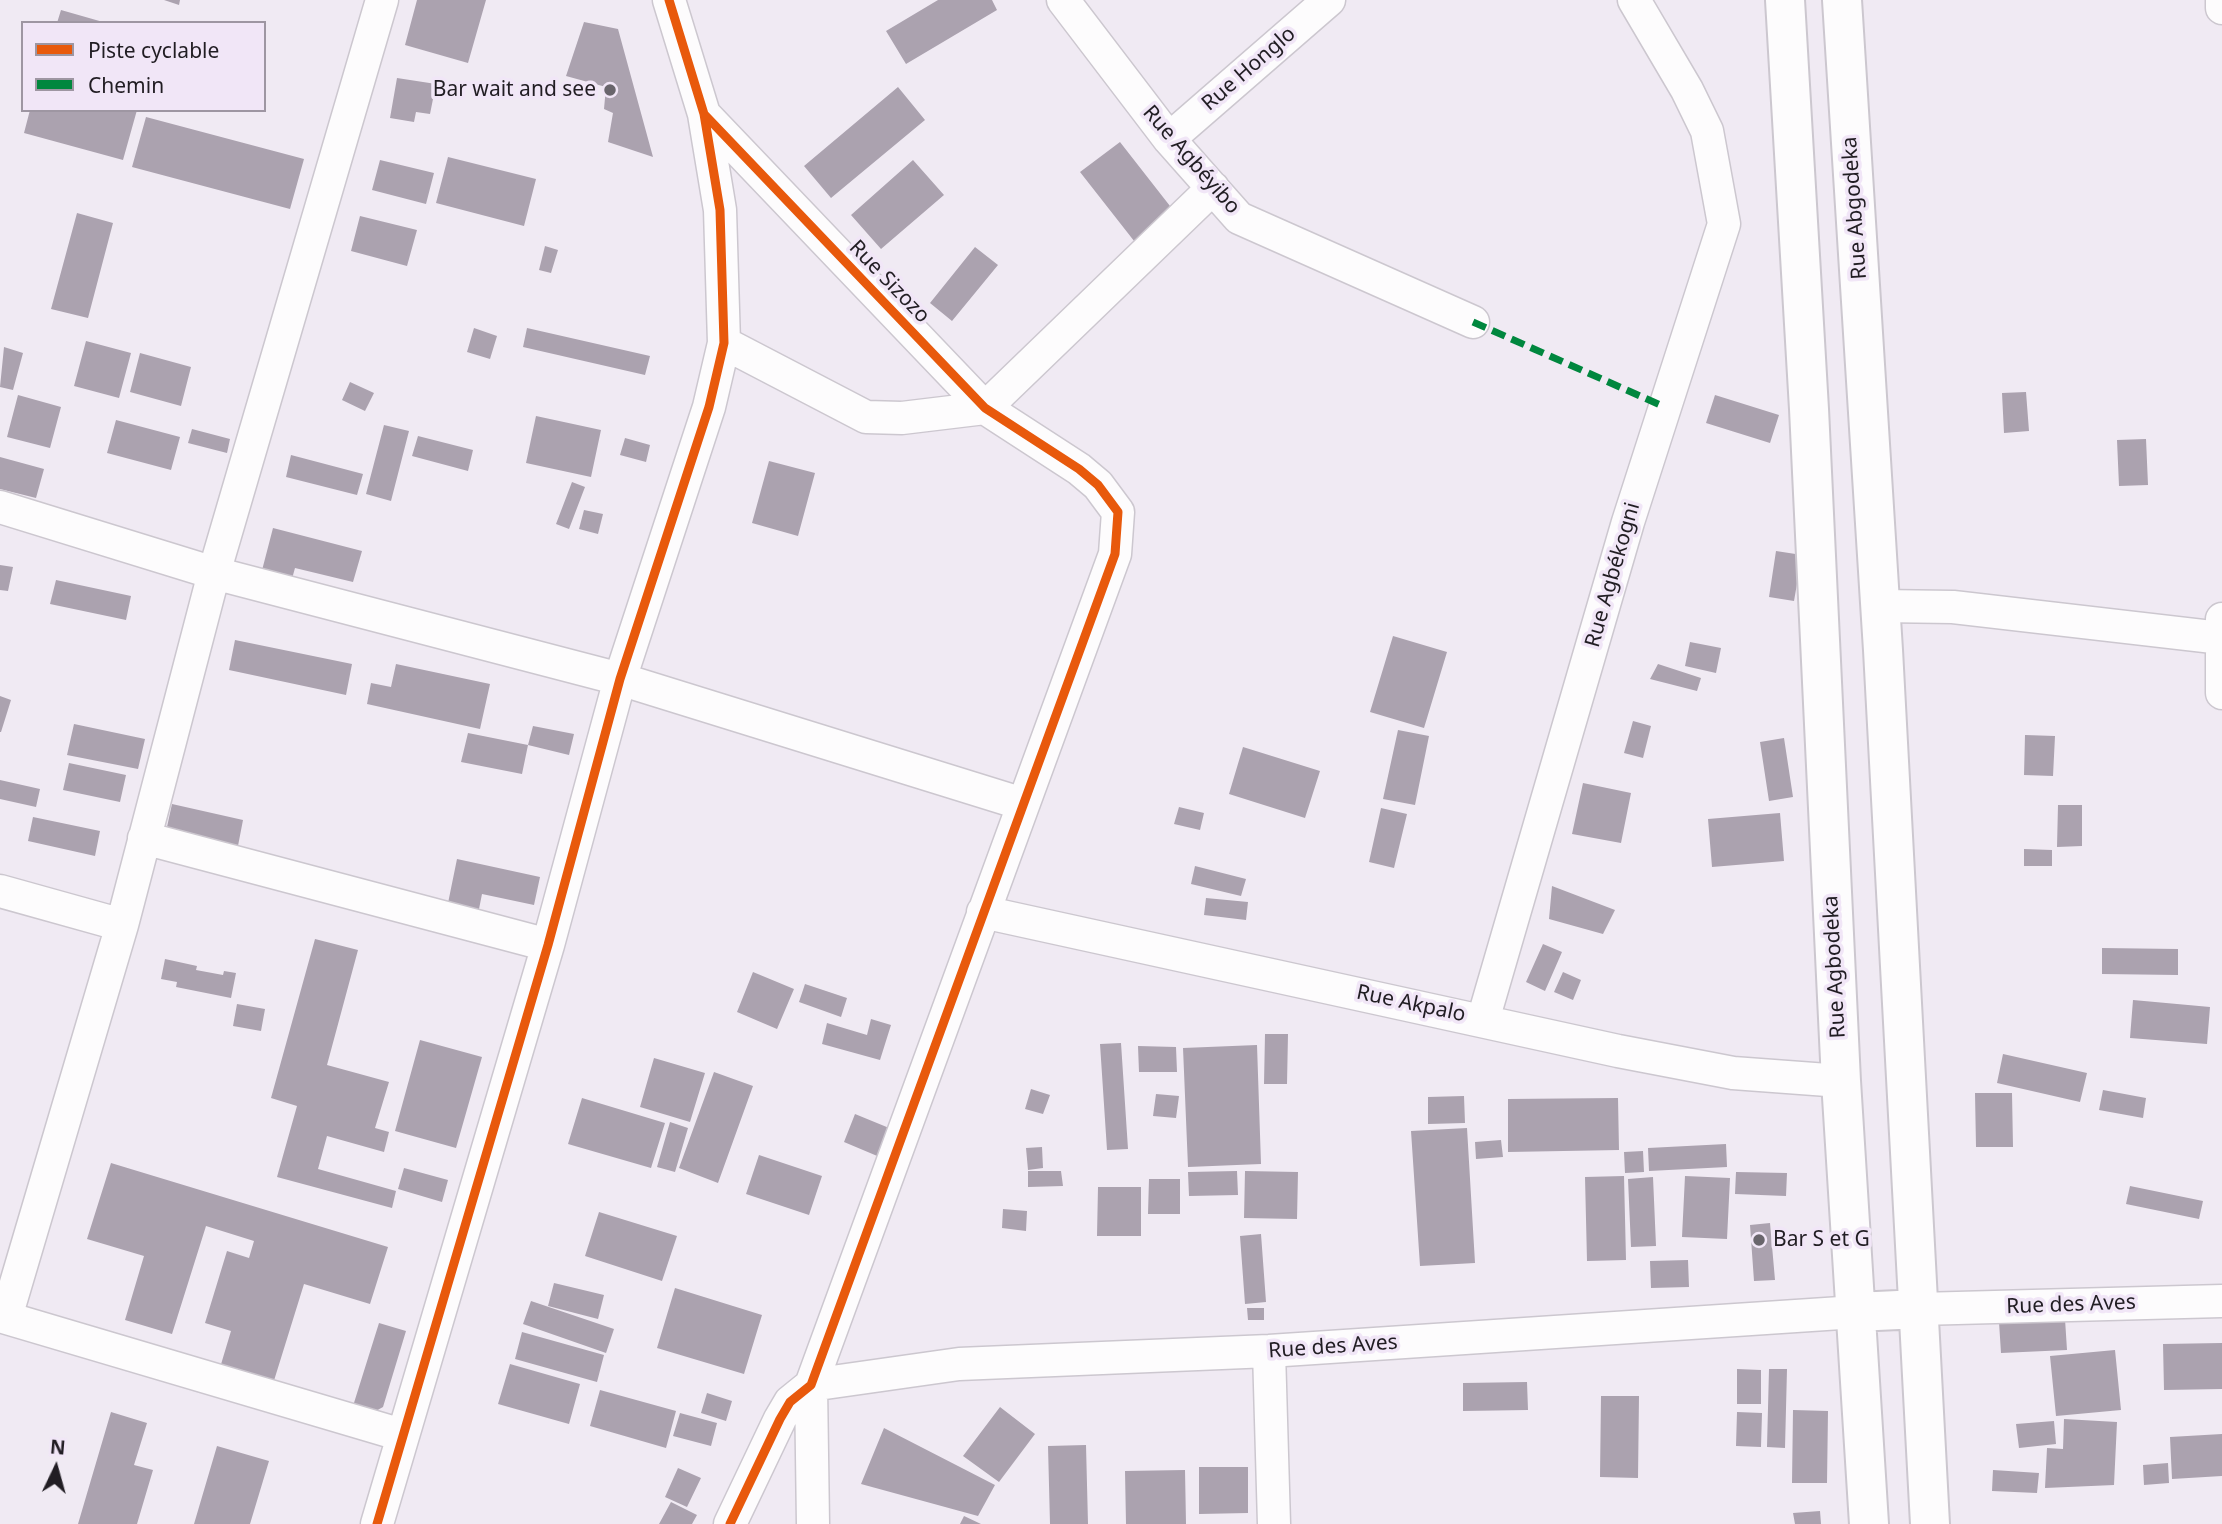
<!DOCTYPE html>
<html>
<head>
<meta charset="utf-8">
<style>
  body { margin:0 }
  #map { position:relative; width:2222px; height:1524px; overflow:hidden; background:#f0eaf3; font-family:"Noto Sans",sans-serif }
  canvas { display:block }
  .legend { position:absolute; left:21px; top:21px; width:245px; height:91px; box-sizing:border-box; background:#f1e6f7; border:2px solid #9e96a2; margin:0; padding:9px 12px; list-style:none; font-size:21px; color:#211d23 }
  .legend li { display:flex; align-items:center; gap:14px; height:35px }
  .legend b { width:35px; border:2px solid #9e96a2 }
  .north { position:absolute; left:21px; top:1433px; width:70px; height:70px; -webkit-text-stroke:5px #f1e6f7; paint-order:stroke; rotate:5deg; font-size:19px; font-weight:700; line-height:28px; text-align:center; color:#211d23 }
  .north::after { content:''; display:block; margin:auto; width:24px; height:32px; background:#211d23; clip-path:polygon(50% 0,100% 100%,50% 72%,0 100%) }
</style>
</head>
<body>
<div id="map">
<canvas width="2222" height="1524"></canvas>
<ul class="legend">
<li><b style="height:9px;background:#e8590c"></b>Piste cyclable</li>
<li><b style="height:9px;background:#00873e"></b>Chemin</li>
</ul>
<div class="north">N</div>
</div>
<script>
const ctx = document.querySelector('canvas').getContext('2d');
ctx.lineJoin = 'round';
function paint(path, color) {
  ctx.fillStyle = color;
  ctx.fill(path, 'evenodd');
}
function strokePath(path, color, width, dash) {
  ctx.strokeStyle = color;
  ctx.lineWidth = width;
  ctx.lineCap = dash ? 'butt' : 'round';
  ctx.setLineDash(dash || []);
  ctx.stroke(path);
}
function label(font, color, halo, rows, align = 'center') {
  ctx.font = font + ' "Noto Sans",sans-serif';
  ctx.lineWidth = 7;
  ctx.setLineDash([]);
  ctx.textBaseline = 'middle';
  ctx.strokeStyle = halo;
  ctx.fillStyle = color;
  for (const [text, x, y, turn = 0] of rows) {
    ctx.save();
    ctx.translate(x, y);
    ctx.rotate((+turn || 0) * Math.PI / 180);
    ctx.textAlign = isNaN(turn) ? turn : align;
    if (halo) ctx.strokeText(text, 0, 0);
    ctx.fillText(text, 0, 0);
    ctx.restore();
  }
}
const building = new Path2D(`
  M164 0H180L179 5Z
  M417 0H486L468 63 405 45Z
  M938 0H992L997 10 906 64 886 31Z
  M61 10 103 22V23H57Z
  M584 22 618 29 653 157 608 142 613 113 604 109 606 87 566 76Z
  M397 78 436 84 430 114 416 112 414 122 390 118Z
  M898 87 925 120 831 198 804 166Z
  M30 110H137L123 160 24 133Z
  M146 117 304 159 290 209 132 167Z
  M1120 142 1177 215 1138 246 1080 172Z
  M448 157 536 179 524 226 436 203Z
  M380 160 434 173 426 204 372 190Z
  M913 160 944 195 881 249 851 215Z
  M77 213 113 223 88 318 51 309Z
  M360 216 417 230 407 266 351 251Z
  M545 246 558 250 551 273 539 270Z
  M975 247 998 265 952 321 930 303Z
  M474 328 497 336 490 359 467 352Z
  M527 328 650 356 645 375 523 347Z
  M86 341 131 353 119 398 74 386Z
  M4 347 23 353 13 390 0 387Z
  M140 353 191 367 181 406 130 392Z
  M350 382 374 393 365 411 342 400Z
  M2026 392 2029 431 2004 433 2002 393Z
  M18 395 61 407 50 448 7 437Z
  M1715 395 1779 415 1770 443 1706 423Z
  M536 416 601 430 591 477 526 463Z
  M116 420 180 437 171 470 107 453Z
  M384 425 409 431 391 501 366 494Z
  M192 429 230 439 227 453 188 443Z
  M418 436 473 450 468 471 412 456Z
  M625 438 650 445 646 462 620 455Z
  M2146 439 2148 485 2119 486 2117 440Z
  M291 455 363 474 357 495 286 477Z
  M0 457 44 469 36 498 0 489Z
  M769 461 815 473 798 536 752 523Z
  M572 482 585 487 569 529 556 524Z
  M584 510 603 514 598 534 579 529Z
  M273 528 362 551 353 582 295 568 290 586 260 578Z
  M1776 551 1802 555 1794 601 1769 597Z
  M0 565 13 567 8 591 0 590Z
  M56 580 131 596 126 620 50 604Z
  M1393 636 1447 652 1424 728 1370 712Z
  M235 640 352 664 346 695 229 670Z
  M1690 642 1721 648 1716 673 1685 666Z
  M396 664 490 684 480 729 367 704 371 683 391 687Z
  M1658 664 1701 678 1697 691 1650 679Z
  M0 696 11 700 1 732H0Z
  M1633 721 1651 726 1643 758 1624 753Z
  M74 724 145 739 138 769 67 755Z
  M533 726 574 734 569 755 528 745Z
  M1398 730 1429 736 1415 805 1383 799Z
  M468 733 528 745 522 774 461 762Z
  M2025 735 2055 736 2053 776 2024 775Z
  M1784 738 1793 797 1769 801 1760 742Z
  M1243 747 1320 771 1305 818 1229 794Z
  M69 763 126 775 120 802 63 790Z
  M0 780 40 789 36 807 0 799Z
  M1583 783 1631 793 1621 843 1572 834Z
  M172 804 243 820 237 851 165 836Z
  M2058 805H2082V846L2057 847Z
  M1179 807 1204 813 1200 830 1174 824Z
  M1381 808 1407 814 1394 868 1369 862Z
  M1780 813 1784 861 1712 867 1708 819Z
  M33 817 100 831 95 856 28 841Z
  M2024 849 2052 850V866H2024Z
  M457 859 540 877 534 905 482 894 478 914 447 908Z
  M1195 866 1246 879 1241 896 1191 884Z
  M1552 886 1615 910 1603 934 1549 919Z
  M1206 898 1248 902 1246 920 1204 915Z
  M315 939 358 950 327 1065 389 1082 375 1128 389 1132 384 1152 327 1136 318 1169 396 1191 392 1208 277 1177 297 1106 271 1098Z
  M1543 944 1562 952 1545 991 1526 982Z
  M2102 948 2178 949V975L2102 974Z
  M165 959 197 966 196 970 223 975 224 971 236 973 231 998 176 987 177 982 161 979Z
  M753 972 794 989 777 1029 737 1012Z
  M1563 972 1581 980 1573 1000 1554 992Z
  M805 984 847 998 841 1017 799 1002Z
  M2133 1000 2210 1007 2207 1044 2130 1038Z
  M237 1004 265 1009 261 1031 233 1026Z
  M871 1019 891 1025 880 1060 822 1044 827 1023 867 1035Z
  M1265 1034H1288L1287 1084H1264Z
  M420 1040 482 1057 456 1148 395 1131Z
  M1121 1043 1128 1149 1107 1150 1100 1044Z
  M1257 1045 1261 1164 1188 1167 1183 1048Z
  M1138 1046 1176 1047 1177 1072H1139Z
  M2003 1054 2087 1073 2080 1102 1997 1083Z
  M654 1058 705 1073 690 1122 640 1107Z
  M714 1072 753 1086 718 1183 679 1168Z
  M1031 1089 1050 1095 1043 1114 1025 1109Z
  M2103 1090 2146 1098 2143 1118 2099 1110Z
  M1975 1093H2012L2013 1147H1976Z
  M1156 1094 1179 1096 1176 1118 1153 1116Z
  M1464 1096 1465 1123 1428 1124V1097Z
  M582 1098 665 1123 651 1168 568 1144Z
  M1618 1098 1619 1150 1508 1152V1099Z
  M855 1114 894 1130 882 1158 844 1142Z
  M670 1122 688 1128 675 1172 657 1167Z
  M1467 1128 1475 1263 1420 1266 1411 1131Z
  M1501 1140 1503 1157 1476 1159 1475 1142Z
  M1726 1144 1727 1167 1649 1171 1648 1148Z
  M1042 1147 1043 1168 1028 1170 1026 1148Z
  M1643 1151 1644 1172 1625 1173 1624 1152Z
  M759 1155 822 1176 809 1215 746 1194Z
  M111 1163 388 1247 370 1304 304 1284 272 1387 219 1371 231 1331 205 1323 227 1251 249 1258 254 1241 206 1226 172 1334 125 1320 144 1256 87 1239Z
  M404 1168 448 1180 442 1202 398 1189Z
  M1028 1171H1061L1063 1186 1028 1187Z
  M1237 1171 1238 1195 1189 1196 1188 1172Z
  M1245 1171 1298 1172 1297 1219 1244 1218Z
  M1736 1172 1787 1173 1786 1196 1735 1194Z
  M1624 1176 1626 1260 1587 1261 1585 1177Z
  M1685 1176 1730 1178 1727 1239 1682 1237Z
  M1653 1177 1656 1246 1631 1247 1628 1179Z
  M1149 1179H1180V1214H1148Z
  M2130 1186 2203 1201 2199 1219 2126 1204Z
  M1098 1187H1141V1236H1097Z
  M1003 1209 1027 1211 1026 1231 1002 1228Z
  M599 1212 677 1236 662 1281 585 1256Z
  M1770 1223 1775 1280 1754 1281 1750 1225Z
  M1261 1234 1266 1302 1245 1304 1240 1236Z
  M1688 1260 1689 1287 1651 1288 1650 1261Z
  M554 1283 604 1295 598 1319 548 1306Z
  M675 1288 762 1315 744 1374 657 1348Z
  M531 1301 614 1329 606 1353 523 1324Z
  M1247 1308H1264V1320H1248Z
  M2065 1319 2067 1350 2001 1353 1999 1322Z
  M379 1323 406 1331 383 1407 374 1412 353 1406Z
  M522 1332 604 1355 597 1382 515 1359Z
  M2222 1343V1389L2164 1390 2163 1344Z
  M2115 1350 2121 1410 2056 1416 2050 1356Z
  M510 1364 580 1384 569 1424 498 1404Z
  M1737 1369 1761 1370V1404H1737Z
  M1769 1369H1787L1785 1448 1767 1447Z
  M1527 1382 1528 1410 1463 1411V1383Z
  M600 1390 676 1411 666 1448 590 1426Z
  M707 1393 732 1401 726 1421 701 1413Z
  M1601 1396H1639L1638 1478 1600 1477Z
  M1000 1407 1035 1434 999 1482 963 1456Z
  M1793 1410 1828 1411 1827 1483H1792Z
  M111 1412 147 1423 134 1465 153 1470 137 1524H78Z
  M1737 1412 1762 1413 1761 1447 1736 1446Z
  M680 1413 717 1423 711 1446 673 1436Z
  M2064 1419 2117 1422 2114 1485 2045 1488 2047 1448 2063 1449Z
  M2054 1421 2056 1444 2019 1448 2016 1424Z
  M884 1428 995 1485 978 1516 861 1484Z
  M2222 1434V1476L2172 1479 2170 1437Z
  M1086 1445 1088 1524H1050L1048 1446Z
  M217 1446 269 1461 250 1524H194Z
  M2168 1463 2169 1483 2144 1485 2143 1465Z
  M1199 1467H1248V1513L1199 1514Z
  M678 1468 701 1478 687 1507 665 1497Z
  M1185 1470 1186 1524H1126L1125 1471Z
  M1993 1470 2039 1473 2037 1493 1992 1491Z
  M671 1502 697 1515 692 1524H659Z
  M1820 1511 1821 1524H1795L1793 1513Z
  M964 1516 981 1524H960Z`);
const minor = new Path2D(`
  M669 0 704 114 985 408 1079 469 1098 485 1118 512 1115 554 811 1385 790 1402 780 1419 730 1524
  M1063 0 1169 139 1239 218 1473 322
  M2222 0V8
  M1169 139 1329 0
  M724 343 866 417 902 418 985 408 1213 188
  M0 507 214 573 620 679 1023 804
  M1880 606 1953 607 2222 638
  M2222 619V693
  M144 838 548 945
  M0 891 122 925
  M983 912 1618 1051 1733 1073 1841 1081
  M1483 1020 1628 522 1724 224 1707 131 1687 90 1634 0
  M1919 1309 2222 1301
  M0 1316 402 1435
  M6 1317 122 925 214 573 382 0
  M1269 1351 1274 1524
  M811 1385 959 1364 1269 1351 1856 1312
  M811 1385 813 1524
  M377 1524 548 945 620 679 709 407 724 343 720 210 704 114`);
const primary = new Path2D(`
  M1785 0 1809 409 1841 1081 1869 1524
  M1842 0 1883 650 1930 1524
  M1856 1312 1919 1309`);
const quiet = new Path2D(`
  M1473 322 1665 407`);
const cycleway = new Path2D(`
  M669 0 704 114 985 408 1079 469 1098 485 1118 512 1115 554 811 1385 790 1402 780 1419 730 1524
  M377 1524 548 945 620 679 709 407 724 343 720 210 704 114`);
const markers = [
  [610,90,7,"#69656c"],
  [1759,1240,7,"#69656c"]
];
const streetNames = [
  ["Rue Honglo",1249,69,-41],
  ["Rue Agbéyibo",1191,160,49],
  ["Rue Abgodeka",1855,208,-94],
  ["Rue Sizozo",889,282,46],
  ["Rue Agbékogni",1613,575,-74],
  ["Rue Agbodeka",1835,967,-93],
  ["Rue Akpalo",1411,1004,12],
  ["Rue des Aves",2071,1305,-2],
  ["Rue des Aves",1333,1347,-4]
];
const poiNames = [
  ["Bar wait and see",596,90],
  ["Bar S et G",1773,1240,"left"]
];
paint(building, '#aba2af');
strokePath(minor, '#ccc7cf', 35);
strokePath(primary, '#ccc7cf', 42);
strokePath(minor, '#fdfcfd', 32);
strokePath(primary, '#fdfcfd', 38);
strokePath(quiet, '#00873e', 7, [14, 7]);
strokePath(cycleway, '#e8590c', 9);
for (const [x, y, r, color] of markers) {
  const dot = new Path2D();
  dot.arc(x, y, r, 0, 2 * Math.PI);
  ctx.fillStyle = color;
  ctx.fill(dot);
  strokePath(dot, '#f1e6f7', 2.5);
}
label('21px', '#211d23', '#f1e6f7', streetNames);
label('21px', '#211d23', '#f1e6f7', poiNames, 'right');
</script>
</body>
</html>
